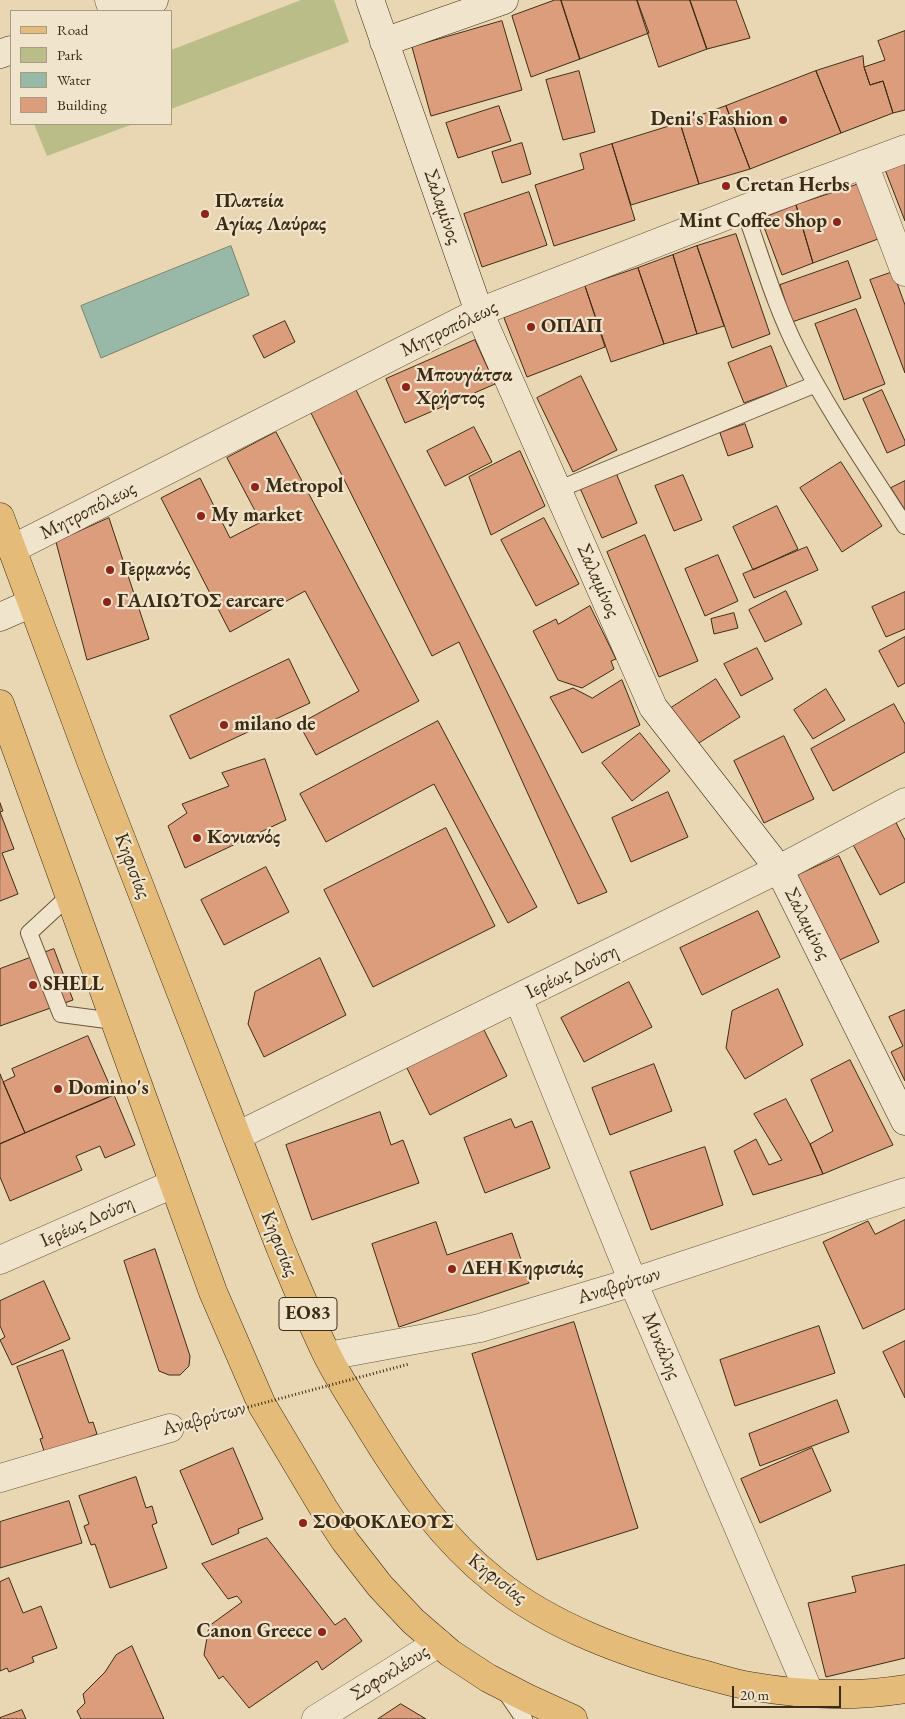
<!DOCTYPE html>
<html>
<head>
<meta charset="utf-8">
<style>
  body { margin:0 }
  #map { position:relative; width:905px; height:1719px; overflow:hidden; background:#e9d6b2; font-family:"EB Garamond",serif }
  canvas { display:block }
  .legend { position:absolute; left:10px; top:10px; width:162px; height:115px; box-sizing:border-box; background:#f1e4cd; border:1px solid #a99a83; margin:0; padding:6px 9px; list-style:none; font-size:15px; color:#3d2c14 }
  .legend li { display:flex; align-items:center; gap:10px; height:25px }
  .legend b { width:25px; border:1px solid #a99a83 }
  .scale { position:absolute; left:732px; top:1686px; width:109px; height:22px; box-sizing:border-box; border:2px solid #3d2c14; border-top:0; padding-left:6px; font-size:15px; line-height:18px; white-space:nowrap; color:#3d2c14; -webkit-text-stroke:4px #f1e4cd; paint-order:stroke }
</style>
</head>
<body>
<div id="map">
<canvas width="905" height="1719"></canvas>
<ul class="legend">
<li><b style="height:6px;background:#e4bb79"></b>Road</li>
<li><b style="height:14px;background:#bbbd89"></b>Park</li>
<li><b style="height:14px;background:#98b9a8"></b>Water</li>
<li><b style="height:14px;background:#dc9d7d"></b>Building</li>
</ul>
<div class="scale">20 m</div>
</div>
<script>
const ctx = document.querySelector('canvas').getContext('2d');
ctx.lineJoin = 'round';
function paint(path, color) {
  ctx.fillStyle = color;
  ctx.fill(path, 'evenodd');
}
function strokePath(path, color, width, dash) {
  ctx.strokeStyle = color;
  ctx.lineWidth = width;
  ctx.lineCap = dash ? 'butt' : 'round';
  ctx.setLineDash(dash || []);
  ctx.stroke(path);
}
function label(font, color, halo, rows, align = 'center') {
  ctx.font = font + ' "EB Garamond",serif';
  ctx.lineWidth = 4.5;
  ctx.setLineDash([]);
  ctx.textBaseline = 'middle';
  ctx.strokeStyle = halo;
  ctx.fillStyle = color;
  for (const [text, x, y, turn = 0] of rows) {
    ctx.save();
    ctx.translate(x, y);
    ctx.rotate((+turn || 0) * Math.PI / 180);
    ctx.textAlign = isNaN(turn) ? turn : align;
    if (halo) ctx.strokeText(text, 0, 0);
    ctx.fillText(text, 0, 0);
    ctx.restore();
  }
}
const green = new Path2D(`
  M301 0H334L349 42 171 109V50Z
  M34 124H133L47 156Z`);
const water = new Path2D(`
  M231 246 249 295 101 358 81 306Z`);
const building = new Path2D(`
  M555 0H561L580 59 531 77 512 16Z
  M561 0H637L649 33 580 59Z
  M637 0H690L707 49 659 67Z
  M690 0H736L750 38 707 49Z
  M502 21 522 90 431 116 412 47Z
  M905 31V110L893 113 883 81 870 85 864 67 885 60 878 41Z
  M863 56 864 67 870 85 883 81 893 113 841 133 816 71Z
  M579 71 595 132 563 140 546 80Z
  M816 71 841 133 750 169 726 106Z
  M499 106 511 141 458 158 446 123Z
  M726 106 750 169 699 184 680 123Z
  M680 123 699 184 631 205 612 144Z
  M522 143 531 174 502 183 492 152Z
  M612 144 635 220 554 246 535 185 584 169 580 154Z
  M905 159V221L884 167Z
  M859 184 878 239 813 263 796 205Z
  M529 192 547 245 482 267 464 214Z
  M796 205 813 263 782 275 761 219Z
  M736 234 770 334 732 348 697 246Z
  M697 246 724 326 697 334 673 255Z
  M673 255 697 334 664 344 638 268Z
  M848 261 861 298 792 322 780 285Z
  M638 268 664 344 611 362 585 286Z
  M893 272 905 305V373L870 280Z
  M585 286 605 347 527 377 504 318Z
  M856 309 885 384 844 400 815 324Z
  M285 321 295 342 264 358 253 336Z
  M475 340 495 384 405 423 386 379Z
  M771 346 787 387 744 403 728 363Z
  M581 376 617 450 573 472 537 398Z
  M356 390 607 892 578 904 459 642 432 656 311 413Z
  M882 390 905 441V445L887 453 863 399Z
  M745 424 753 447 728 456 720 433Z
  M474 427 492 462 445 486 427 451Z
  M276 432 419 701 316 755 299 724 359 691 305 591 230 632 161 498 200 478 230 538 261 522 227 458Z
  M520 451 545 506 491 535 469 477Z
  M841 462 882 526 842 552 800 488Z
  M616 473 637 523 602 538 580 488Z
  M683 475 702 520 674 531 655 486Z
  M905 481V510L891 488Z
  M777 506 798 549 753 570 733 527Z
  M109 518 149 639 87 660 56 542Z
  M544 518 579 584 536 606 501 540Z
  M645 535 698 661 659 677 607 552Z
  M807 547 818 570 754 598 743 574Z
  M718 555 738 601 705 616 685 569Z
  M786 591 802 624 765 642 749 610Z
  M905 592V629L886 637 872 607Z
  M590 606 616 659 611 661 614 669 582 688 558 680 533 631 556 619 558 624Z
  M734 613 738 628 714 634 711 619Z
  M905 637V683L898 687 879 651Z
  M757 648 773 679 741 696 724 664Z
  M289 659 310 703 190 759 170 716Z
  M716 679 740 717 694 746 671 708Z
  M622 680 640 725 582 753 550 697 573 688 592 698Z
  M826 689 845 720 813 739 794 710Z
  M894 704 905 724V752L833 791 811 749Z
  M438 721 537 907 508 923 434 784 326 842 300 794Z
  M640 733 670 771 632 801 602 763Z
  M784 736 814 799 764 823 734 761Z
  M265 759 286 820 185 868 168 826 187 813 182 804 229 786 222 773Z
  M668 792 688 837 631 862 612 818Z
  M0 803 3 811 0 812 14 849 2 853 18 894 0 901Z
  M892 815 905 840V882L880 895 849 837Z
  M446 828 495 926 373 987 324 890Z
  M839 856 879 942 833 963 794 877Z
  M266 867 289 912 224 945 201 900Z
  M758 911 780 957 702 995 680 948Z
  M54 949 73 1000 0 1026V969Z
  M320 958 346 1015 264 1057 248 1024 255 992Z
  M629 982 652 1027 584 1062 561 1018Z
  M778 989 803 1045 745 1079 726 1048 732 1011Z
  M905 1010V1081L891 1052 903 1046 889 1017Z
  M480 1022 507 1076 430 1115 403 1060Z
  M88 1036 114 1095 25 1133 3 1082 15 1076 12 1069Z
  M850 1060 893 1145 823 1174 810 1144 833 1131 811 1080Z
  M654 1064 672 1111 610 1135 592 1088Z
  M0 1074 25 1133 0 1144Z
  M114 1095 135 1145 105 1158 100 1146 76 1156 82 1170 10 1201 0 1177V1144Z
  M786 1099 810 1144 823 1174 753 1195 734 1151 756 1139 769 1165 782 1160 754 1114Z
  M380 1112 391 1145 403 1140 419 1183 312 1220 286 1145Z
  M511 1119 515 1128 532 1121 550 1168 485 1193 464 1138Z
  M705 1147 723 1205 651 1230 630 1172Z
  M905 1220V1309L863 1329 823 1242 868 1221 875 1234Z
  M436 1222 447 1255 512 1233 529 1283 399 1327 372 1244Z
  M155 1249 190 1356 189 1366 180 1375H169L159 1371 124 1261Z
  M44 1281 70 1339 12 1365 0 1340 5 1337 0 1326V1301Z
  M574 1322 638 1528 537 1560 472 1354Z
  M819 1326 835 1373 735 1406 720 1360Z
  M905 1341V1398L883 1352Z
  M63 1350 89 1423 93 1422 97 1434 45 1454 40 1439 43 1438 17 1367Z
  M837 1400 849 1432 760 1466 749 1434Z
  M233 1448 263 1519 238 1529 239 1533 212 1545 180 1471Z
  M812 1448 831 1491 760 1523 741 1479Z
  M136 1477 146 1508 152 1506 157 1523 152 1525 167 1568 110 1588 95 1544 91 1545 84 1526 89 1524 79 1496Z
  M69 1501 82 1543 0 1568V1522Z
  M267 1538 335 1625 345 1618 362 1641 322 1670 317 1661 249 1708 223 1676 219 1679 204 1655 209 1626 242 1602 237 1596 228 1599 202 1564Z
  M905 1565V1658L826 1677 808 1603 856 1592 852 1577Z
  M9 1578 23 1613 41 1606 57 1648 32 1657 34 1662 9 1672 7 1668 0 1671V1582Z
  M132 1646 164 1719H81L77 1711 85 1703 83 1694 105 1672 116 1655Z
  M401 1704 426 1719H378Z
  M22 1710 26 1719H0V1718Z`);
const lane = new Path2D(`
  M744 209C761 256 775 306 798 351 829 412 869 469 905 526
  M557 490 816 384
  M69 896 29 933 61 1014 114 1021
  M505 1691 524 1719`);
const street = new Path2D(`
  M109 0 113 11
  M864 164 905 272
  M12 549 479 312 744 209 905 149
  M518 998 633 1282 809 1692
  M237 1136 779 869 905 802
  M0 1260 173 1184
  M328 1356 480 1328 633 1282 905 1192
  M0 1478 170 1428
  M316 1719 438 1643`);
const secondary = new Path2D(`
  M370 0 479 312 653 707 779 869 905 1121
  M122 11 154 0
  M384 42 504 0
  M0 54 11 50
  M0 617 32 603`);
const primary = new Path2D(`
  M0 517 92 764 280 1247C295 1283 310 1320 327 1355 340 1381 357 1406 372 1431 408 1489 442 1539 496 1582 552 1627 625 1653 694 1672 712 1676 731 1683 750 1686 801 1695 855 1697 905 1689
  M0 704 213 1292 262 1405 324 1509 345 1541 380 1586 413 1621 450 1653 488 1678 527 1698 573 1719`);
const pathBridge = new Path2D(`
  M170 1428 409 1364`);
const markers = [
  [783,120,5,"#8f2418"],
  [726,186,5,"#8f2418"],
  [205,214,5,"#8f2418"],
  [837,222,5,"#8f2418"],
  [531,327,5,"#8f2418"],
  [406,387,5,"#8f2418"],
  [255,487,5,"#8f2418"],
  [201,516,5,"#8f2418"],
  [110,570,5,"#8f2418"],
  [107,602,5,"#8f2418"],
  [224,725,5,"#8f2418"],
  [197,838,5,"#8f2418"],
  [33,985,5,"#8f2418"],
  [58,1089,5,"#8f2418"],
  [452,1269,5,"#8f2418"],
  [303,1523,5,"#8f2418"],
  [322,1632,5,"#8f2418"]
];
const shields = [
  [308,1314,58]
];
const shieldNames = [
  ["ΕΟ83",308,1314]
];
const poiNames = [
  ["Deni's Fashion",773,120,"right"],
  ["Cretan Herbs",736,186],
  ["Πλατεία",215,202],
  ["Αγίας Λαύρας",215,225],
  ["Mint Coffee Shop",827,222,"right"],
  ["ΟΠΑΠ",541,327],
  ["Μπουγάτσα",416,376],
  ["Χρήστος",416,399],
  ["Metropol",265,487],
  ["My market",211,516],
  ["Γερμανός",120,570],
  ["ΓΑΛΙΩΤΟΣ earcare",117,602],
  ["milano de",234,725],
  ["Κονιανός",207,838],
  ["SHELL",43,985],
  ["Domino's",68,1089],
  ["ΔΕΗ Κηφισιάς",462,1269],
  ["ΣΟΦΟΚΛΕΟΥΣ",313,1523],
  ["Canon Greece",312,1632,"right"]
];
const streetNames = [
  ["Σαλαμίνος",442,207,71],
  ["Μητροπόλεως",449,329,-26],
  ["Μητροπόλεως",88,511,-27],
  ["Σαλαμίνος",598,581,66],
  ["Κηφισίας",132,866,69],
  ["Σαλαμίνος",807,924,63],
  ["Ιερέως Δούση",572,972,-26],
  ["Ιερέως Δούση",87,1222,-24],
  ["Κηφισίας",279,1244,68],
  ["Αναβρύτων",619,1286,-17],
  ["Μυκάλης",661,1346,67],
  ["Αναβρύτων",204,1419,-15],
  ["Κηφισίας",497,1579,38],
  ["Σοφοκλέους",390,1673,-32]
];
paint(green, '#bbbd89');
paint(water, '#98b9a8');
strokePath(water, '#74816d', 1);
paint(building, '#dc9d7d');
strokePath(building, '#3d2c14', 1);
strokePath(lane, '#68563c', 18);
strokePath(street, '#68563c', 29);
strokePath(secondary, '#3d2c14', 29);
strokePath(primary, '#3d2c14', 29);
strokePath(lane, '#f1e4cd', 16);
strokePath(street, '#f1e4cd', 28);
strokePath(secondary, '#f1e4cd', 28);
strokePath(primary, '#e4bb79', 28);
strokePath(pathBridge, '#3d2c14', 3, [1, 2.5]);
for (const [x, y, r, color] of markers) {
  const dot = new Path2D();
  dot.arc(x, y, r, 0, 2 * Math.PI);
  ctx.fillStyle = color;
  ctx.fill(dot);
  strokePath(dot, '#f1e4cd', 2);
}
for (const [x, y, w] of shields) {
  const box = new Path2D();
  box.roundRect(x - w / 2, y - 16.5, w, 33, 4);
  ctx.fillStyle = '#f1e4cd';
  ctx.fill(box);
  strokePath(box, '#3d2c14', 1);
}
label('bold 19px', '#3d2c14', null, shieldNames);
label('bold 20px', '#3d2c14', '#f1e4cd', poiNames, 'left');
label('20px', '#3d2c14', '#f1e4cd', streetNames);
</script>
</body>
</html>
